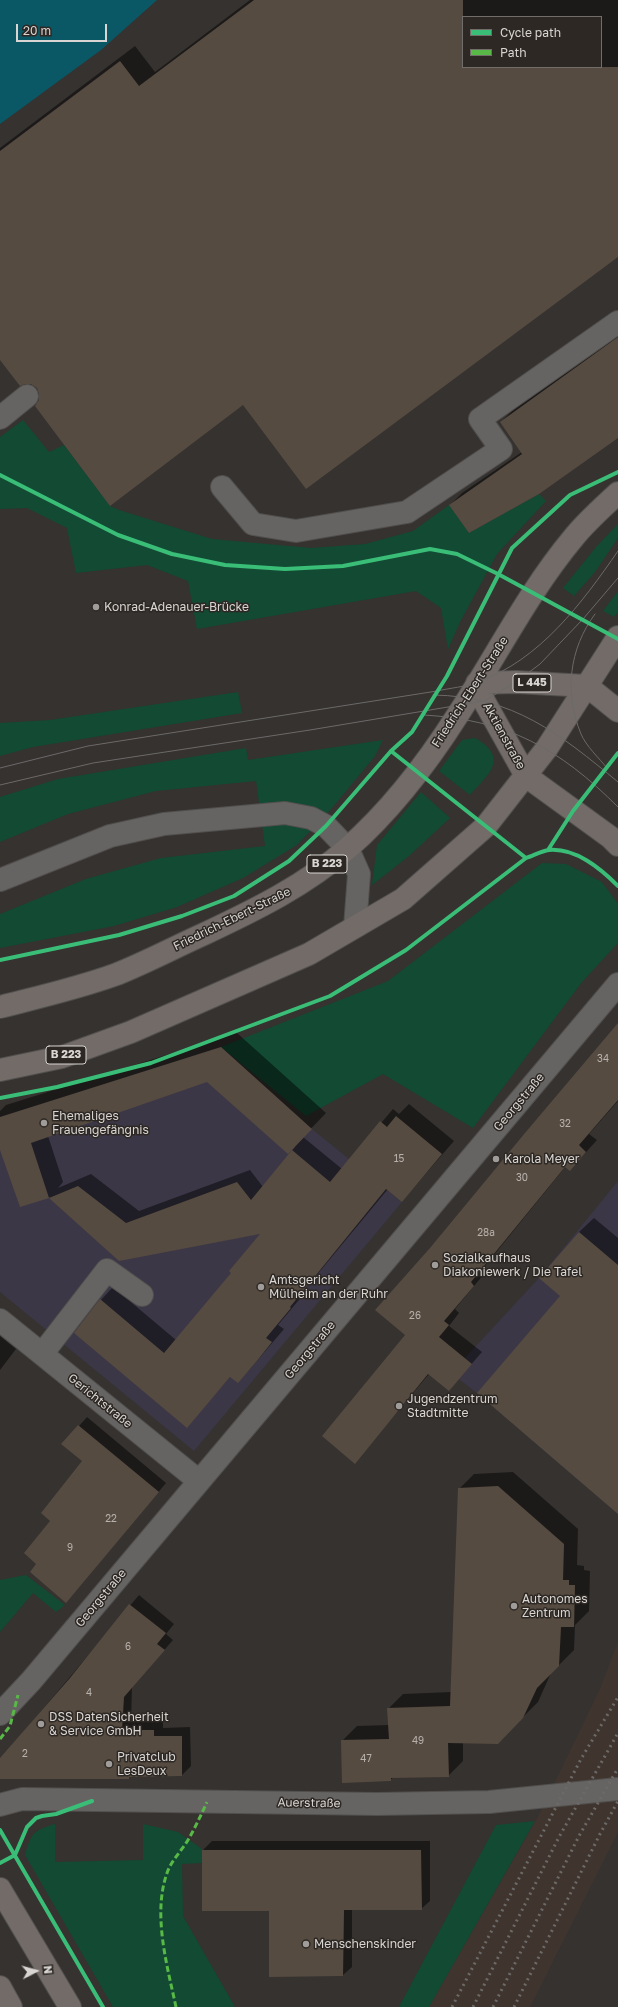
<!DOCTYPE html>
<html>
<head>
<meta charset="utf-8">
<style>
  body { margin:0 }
  #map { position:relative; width:618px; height:2007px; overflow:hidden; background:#353230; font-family:"Golos Text",sans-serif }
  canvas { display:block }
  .legend { position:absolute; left:462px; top:16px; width:140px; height:52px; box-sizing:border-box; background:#2d2824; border:1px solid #716d6a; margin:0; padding:5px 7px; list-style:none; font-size:12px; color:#d8d5d2 }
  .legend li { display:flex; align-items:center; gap:8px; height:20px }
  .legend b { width:20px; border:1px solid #716d6a }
  .north { position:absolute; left:16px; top:1951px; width:40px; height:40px; -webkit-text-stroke:3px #2d2824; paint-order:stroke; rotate:84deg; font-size:11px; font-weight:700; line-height:16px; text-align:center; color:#d8d5d2 }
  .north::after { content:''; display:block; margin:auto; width:14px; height:18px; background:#d8d5d2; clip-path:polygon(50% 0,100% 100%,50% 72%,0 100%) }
  .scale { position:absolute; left:16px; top:24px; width:91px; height:18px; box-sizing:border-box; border:2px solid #d8d5d2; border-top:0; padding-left:5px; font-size:12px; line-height:14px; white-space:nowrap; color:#d8d5d2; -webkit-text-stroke:3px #2d2824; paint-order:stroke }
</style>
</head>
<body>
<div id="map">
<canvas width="618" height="2007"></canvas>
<ul class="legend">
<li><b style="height:5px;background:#3abd76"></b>Cycle path</li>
<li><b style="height:5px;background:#58b947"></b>Path</li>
</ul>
<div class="north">N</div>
<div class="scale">20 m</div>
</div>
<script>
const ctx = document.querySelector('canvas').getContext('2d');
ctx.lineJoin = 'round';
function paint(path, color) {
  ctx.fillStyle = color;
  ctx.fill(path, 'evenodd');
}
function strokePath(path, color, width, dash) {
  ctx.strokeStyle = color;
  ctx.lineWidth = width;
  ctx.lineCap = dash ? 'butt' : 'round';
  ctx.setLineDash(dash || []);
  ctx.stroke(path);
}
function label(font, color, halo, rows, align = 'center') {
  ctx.font = font + ' "Golos Text",sans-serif';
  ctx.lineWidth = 3;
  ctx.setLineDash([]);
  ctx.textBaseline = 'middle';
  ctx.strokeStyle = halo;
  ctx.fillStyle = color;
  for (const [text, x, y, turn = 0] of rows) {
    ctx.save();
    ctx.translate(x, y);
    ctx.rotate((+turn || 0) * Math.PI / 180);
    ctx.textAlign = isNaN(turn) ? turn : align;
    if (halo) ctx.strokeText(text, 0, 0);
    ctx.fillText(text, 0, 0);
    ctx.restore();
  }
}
const commercial = new Path2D(`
  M221 1047 312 1129 402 1202 194 1451 0 1292V1117Z
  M618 1181V1514L477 1393 451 1373 539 1278Z`);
const built = new Path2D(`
  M618 1642V1832L530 2007H429L539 1815 600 1689Z`);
const green = new Path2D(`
  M23 420 49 452 64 445 110 506 119 510 212 539 311 548 365 544 413 531 449 505 469 533 539 494 546 501 497 554 460 622 448 649 441 608 416 591 197 629 188 581 147 565 76 573 67 528 27 508 0 509V437Z
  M618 524V538L595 572 574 596 563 588 596 547Z
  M618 591V612L614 617 603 611Z
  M238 692 242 713 33 747 0 756V723L50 720Z
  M475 738C510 758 489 774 470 795L439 771 462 740Z
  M383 740 375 756 333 807 297 845 243 878 177 907 114 926 0 948V914L86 879 161 858 265 846 256 781 156 791 68 814 0 842V797L58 779 246 748 248 760Z
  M421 792 450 818 409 856 372 885 377 845Z
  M542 863 566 864 602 882 618 904V943L582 982 473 1128 383 1074 306 1116 221 1047 388 981Z
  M26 1575 65 1605 56 1612 33 1593 0 1632V1580Z
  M535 1821 429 2007H399L496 1825Z
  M55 1824V1862L143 1860V1824L178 1832 202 1849V1863L182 1864 183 1916 235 2007H113L25 1855C31 1833 34 1830 55 1824Z`);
const water = new Path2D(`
  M0 0H157L101 50 0 124Z`);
const shadow = new Path2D(`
  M250 0H618V256L243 404 40 400V393L38 388 0 358V148L135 46 155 72ZM463 17H601V67H463Z
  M618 334V437L450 505 462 493 522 452 501 422 513 410Z
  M618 1025V1101L589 1134 597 1140 570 1170 566 1166 481 1271 484 1274 455 1309 459 1313 449 1326 482 1352 449 1390 429 1374 355 1462 406 1335 431 1249Z
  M237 1033 326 1113 303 1137 342 1169 393 1109 399 1114 409 1104 454 1141 402 1201 388 1189 301 1294 303 1295 278 1325 284 1329 250 1369 237 1382 231 1376 187 1426 101 1300 113 1287 176 1340 233 1273 263 1233 119 1260 49 1197 20 1206 0 1147V1111L6 1105ZM207 1080 295 1147 263 1187 250 1170 139 1211 91 1174 58 1188 63 1182 48 1136Z
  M594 1218 618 1238V1512L561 1296 579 1232Z
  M0 1336 16 1349 0 1370Z
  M87 1417 166 1483 74 1593 38 1564 52 1521 83 1461 63 1444Z
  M513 1472 578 1529 577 1565 584 1566V1570L590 1571 589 1611 575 1625 574 1650 551 1673 538 1702 497 1743 463 1742V1761L448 1776 394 1777 390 1780 342 1741 357 1726 389 1725 388 1709 403 1694 451 1692 459 1489 474 1474Z
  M139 1595 174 1624 166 1634 173 1640 132 1687 131 1722 163 1721V1728L190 1727 191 1766 182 1775 130 1776 129 1778H0V1760Z
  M212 1841H430V1901L421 1909H352V1967L343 1975 270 1976V1910H203V1850Z`);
const building = new Path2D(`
  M254 0H463V67H618V257L306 489 243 405 110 506 35 406 39 400V394L37 388 31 384H25L20 386 0 360V151L120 61 139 86Z
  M618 337V438L539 494 469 533 449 505 522 454 500 422Z
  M618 1023V1100L579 1145 586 1152 570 1171 565 1167 471 1282 474 1286 444 1321 449 1325 439 1337 472 1364 449 1391 428 1374 355 1464 322 1436 405 1335 375 1310 430 1248 525 1133Z
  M221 1047 312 1129 288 1154 207 1082 31 1143 49 1198 20 1207 0 1150V1117Z
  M396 1116 442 1154 402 1202 386 1189 290 1307 291 1308 266 1338 272 1342 256 1362 238 1383 230 1377 187 1428 74 1333 100 1299 164 1353 231 1273 229 1271 260 1234 119 1261 49 1198 78 1186 126 1223 237 1182 251 1200 292 1150 330 1182 380 1121 387 1127Z
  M579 1232 618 1265V1514L477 1393 560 1296 539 1278Z
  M78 1425 159 1492 66 1603 30 1572 36 1564 24 1553 50 1521 41 1513 82 1461 61 1444Z
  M498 1486 564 1544 563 1580H569V1585H575L574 1627H561L559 1666 537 1688 523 1718 498 1744 448 1743 449 1777 391 1778V1781L342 1783 341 1740 389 1739 387 1708 450 1706 458 1488Z
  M129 1604 166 1633 157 1644 165 1650 124 1697 122 1730H154V1736H182V1776L129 1777V1779H0V1758L70 1678Z
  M202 1850H421L422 1910H344L343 1976 269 1977V1911H202Z`);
const minor = new Path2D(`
  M0 418 27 396
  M222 487 253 524 296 531 407 512 501 449 480 419 618 322
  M0 880 110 836 164 824 285 813 311 818 326 826 348 849 359 874 355 927
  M0 1320 199 1481
  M42 1354 107 1270 142 1295
  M0 1714 31 1681 618 984
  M0 1805 22 1799 377 1804 489 1802 618 1789`);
const major = new Path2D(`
  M477 683 484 701 526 776 610 837 618 845
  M477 683 516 682 587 686 618 711
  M0 1007C39 997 79 988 117 974 147 962 175 947 204 934 255 910 306 885 348 848 390 811 427 763 457 716 496 657 528 592 574 537 587 521 603 507 618 493
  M0 1070 62 1057 131 1032 309 954 403 899 486 826 547 748 618 637
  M0 1889 70 2007
  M0 1987 11 2007`);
const tram = new Path2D(`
  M595 614C569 649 564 693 581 734 586 746 599 758 607 768
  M433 695C513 696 560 734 618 782
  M424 715C508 720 559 748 618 807
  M0 768 88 746 437 691C450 688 465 687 478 682 540 660 582 603 618 551
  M0 785 93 763 310 730 484 701 516 682 540 664 583 619 618 578`);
const rail = new Path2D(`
  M452 2007 581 1759 618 1697
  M473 2007 559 1837 618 1733
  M493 2007 579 1836 618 1768
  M514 2007 600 1834 618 1801`);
const quiet = new Path2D(`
  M0 1739 10 1726 18 1695
  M176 2007C167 1965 151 1910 169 1868 174 1858 182 1850 188 1840 195 1828 201 1815 207 1802`);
const cycleway = new Path2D(`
  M0 475 118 535 172 554 225 565 285 569 343 566 430 549 457 554 498 574 618 639
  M391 751 526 858
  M548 850 573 811 618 753
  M0 960 119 935 182 916 234 896 289 861 326 826 391 751 412 732 447 676 512 548 570 495 618 472
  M0 1098 57 1087 151 1063 330 996 406 950 526 858C533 856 541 851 549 850 576 848 600 868 618 886
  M0 1830 103 2007
  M0 1863 15 1855 27 1827 36 1818 42 1816 56 1814 92 1801`);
const markers = [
  [96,607,4,"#9f9c99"],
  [44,1123,4,"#9f9c99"],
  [496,1159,4,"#9f9c99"],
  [435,1265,4,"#9f9c99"],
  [261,1287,4,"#9f9c99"],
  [399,1406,4,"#9f9c99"],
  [514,1606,4,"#9f9c99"],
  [41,1724,4,"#9f9c99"],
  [109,1764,4,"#9f9c99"],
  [306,1944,4,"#9f9c99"]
];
const numberNames = [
  ["34",603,1059],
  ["32",565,1124],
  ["15",399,1159],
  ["30",522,1178],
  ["28a",486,1233],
  ["26",415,1316],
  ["22",111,1519],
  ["9",70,1548],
  ["6",128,1647],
  ["4",89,1693],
  ["49",418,1741],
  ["2",25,1754],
  ["47",366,1759]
];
const shields = [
  [532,683,38],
  [327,864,40],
  [66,1055,40]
];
const shieldNames = [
  ["L 445",532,683],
  ["B 223",327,864],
  ["B 223",66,1055]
];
const poiNames = [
  ["Konrad-Adenauer-Brücke",104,607],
  ["Ehemaliges",52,1116],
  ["Frauengefängnis",52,1130],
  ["Karola Meyer",504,1159],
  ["Sozialkaufhaus",443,1258],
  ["Diakoniewerk / Die Tafel",443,1272],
  ["Amtsgericht",269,1280],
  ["Mülheim an der Ruhr",269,1294],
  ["Jugendzentrum",407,1399],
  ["Stadtmitte",407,1413],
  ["Autonomes",522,1599],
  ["Zentrum",522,1613],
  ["DSS DatenSicherheit",49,1717],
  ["& Service GmbH",49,1731],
  ["Privatclub",117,1757],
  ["LesDeux",117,1771],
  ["Menschenskinder",314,1944]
];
const streetNames = [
  ["Friedrich-Ebert-Straße",470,692,-57],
  ["Aktienstraße",504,736,61],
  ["Friedrich-Ebert-Straße",232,919,-26],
  ["Georgstraße",519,1102,-50],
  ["Georgstraße",310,1350,-50],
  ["Gerichtstraße",100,1401,39],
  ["Georgstraße",101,1598,-50],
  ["Auerstraße",309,1803,1]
];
paint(commercial, '#3b3746');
paint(built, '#3f352e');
paint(green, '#124a34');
paint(water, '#0a5866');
paint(shadow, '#0007');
paint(building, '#564b40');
strokePath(minor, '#514f4d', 24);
strokePath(major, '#514f4d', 24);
strokePath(minor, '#666463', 22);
strokePath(major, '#726b68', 22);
strokePath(tram, '#6c6a68', 1);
strokePath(rail, '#6c6a68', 3, [2, 4]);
strokePath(quiet, '#58b947', 3, [6, 3]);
strokePath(cycleway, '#3abd76', 4);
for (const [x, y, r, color] of markers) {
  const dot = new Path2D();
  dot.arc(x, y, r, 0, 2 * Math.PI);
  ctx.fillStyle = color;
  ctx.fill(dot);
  strokePath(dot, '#2d2824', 1.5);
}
label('10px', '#b8b2ae', null, numberNames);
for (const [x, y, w] of shields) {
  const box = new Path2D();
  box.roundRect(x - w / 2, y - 9, w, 18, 3);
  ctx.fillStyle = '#2d2824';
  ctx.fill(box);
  strokePath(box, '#d8d5d2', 1);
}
label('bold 11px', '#d8d5d2', null, shieldNames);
label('12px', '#d8d5d2', '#2d2824', poiNames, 'left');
label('12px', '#d8d5d2', '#2d2824', streetNames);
</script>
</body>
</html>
